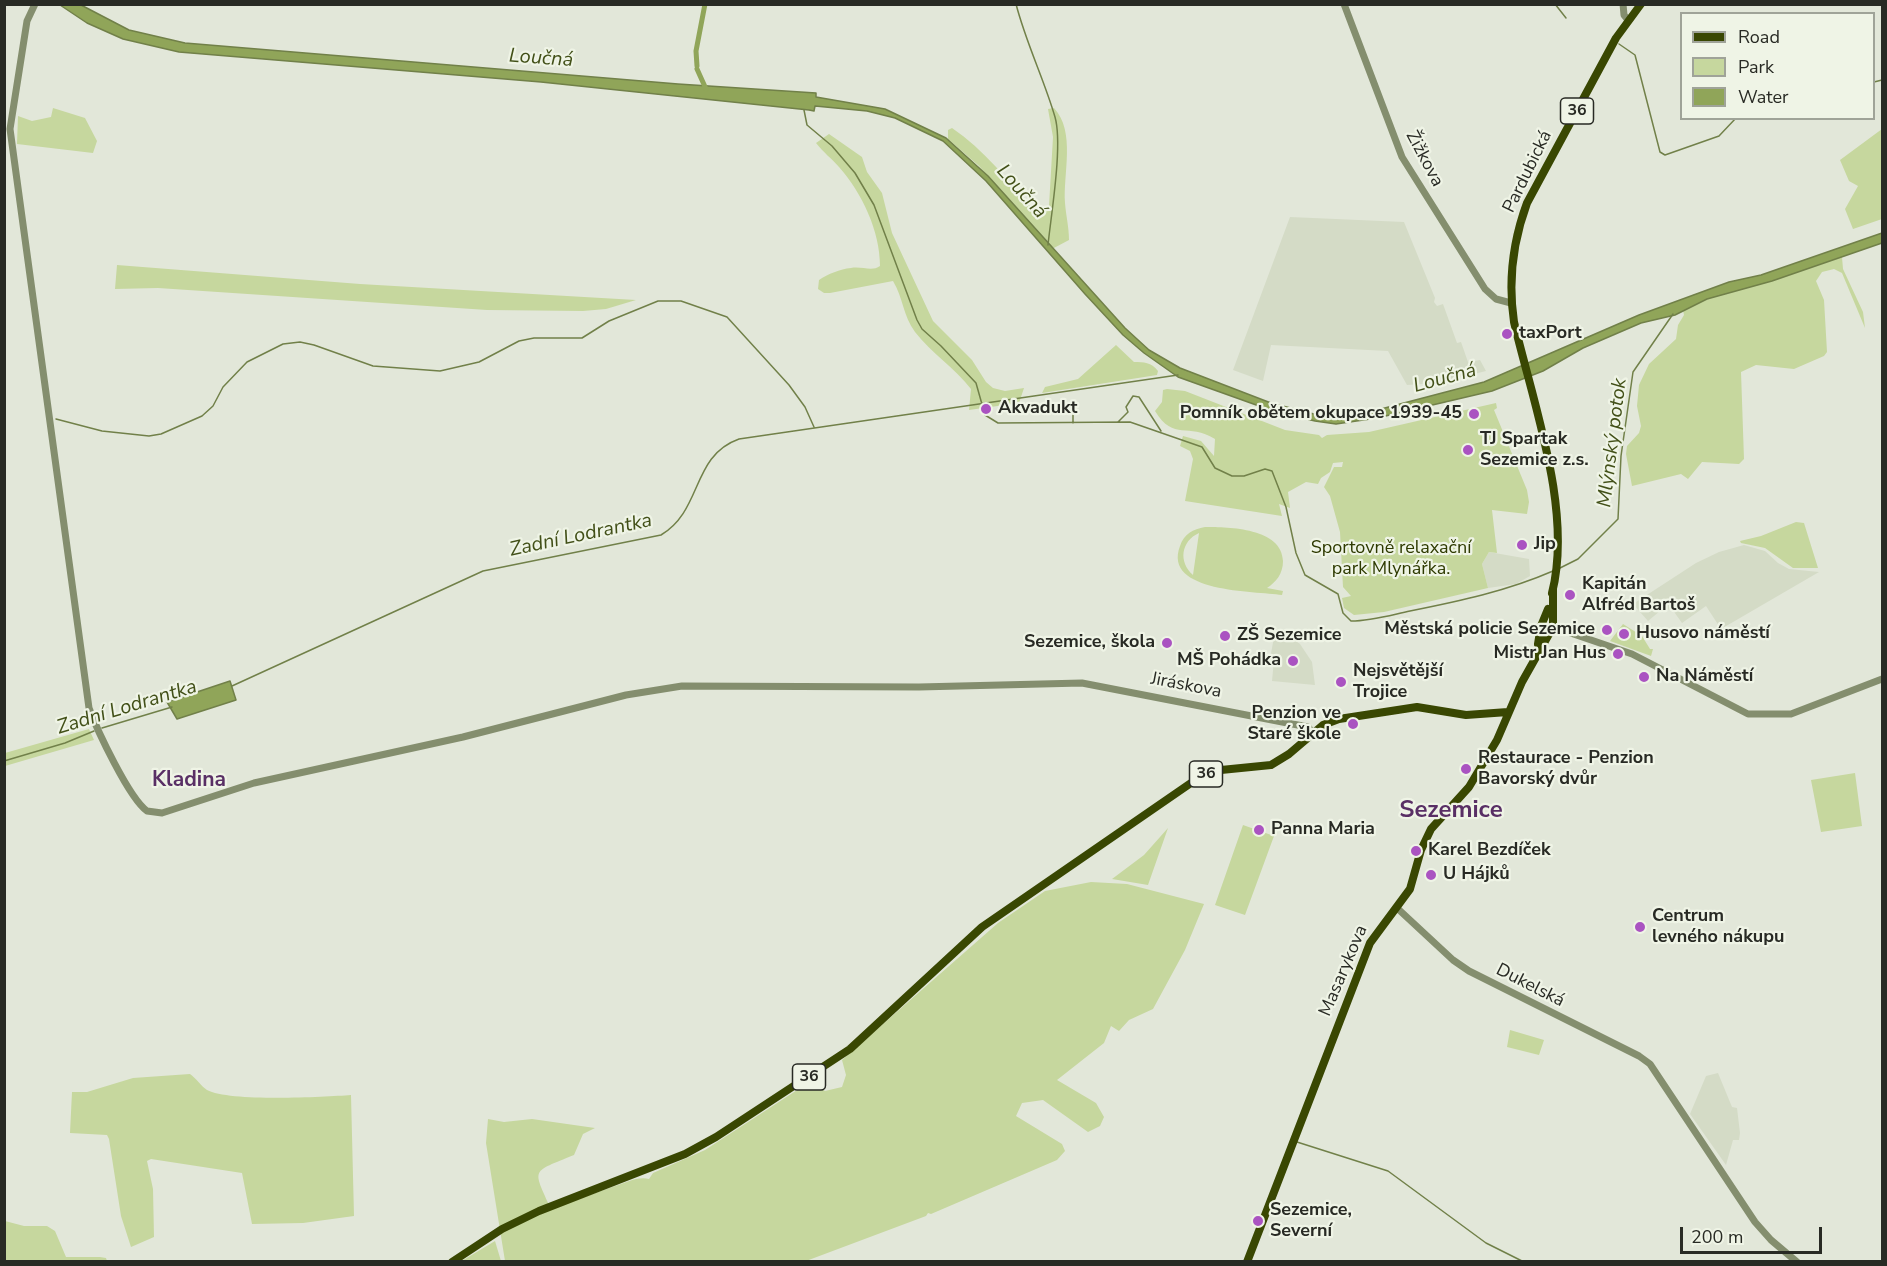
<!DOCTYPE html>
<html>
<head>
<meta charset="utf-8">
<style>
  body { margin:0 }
  #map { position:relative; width:1887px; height:1266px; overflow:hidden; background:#e2e7d9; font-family:"Nunito Sans",sans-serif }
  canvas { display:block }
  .frame { position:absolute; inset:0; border:6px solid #282a24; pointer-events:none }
  .legend { position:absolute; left:1680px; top:12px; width:195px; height:108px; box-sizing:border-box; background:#eff4e6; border:2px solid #9fa398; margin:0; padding:8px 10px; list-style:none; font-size:18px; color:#282a24 }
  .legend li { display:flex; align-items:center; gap:12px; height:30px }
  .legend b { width:30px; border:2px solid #9fa398 }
  .scale { position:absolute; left:1680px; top:1227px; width:142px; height:27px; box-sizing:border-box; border:3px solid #282a24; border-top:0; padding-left:8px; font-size:18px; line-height:21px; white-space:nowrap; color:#282a24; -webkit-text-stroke:4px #eff4e6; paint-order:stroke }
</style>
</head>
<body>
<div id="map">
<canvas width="1887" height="1266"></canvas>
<div class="frame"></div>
<ul class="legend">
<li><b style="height:8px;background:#394702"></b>Road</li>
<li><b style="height:16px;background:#c6d79e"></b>Park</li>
<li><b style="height:16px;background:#90a559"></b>Water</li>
</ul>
<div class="scale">200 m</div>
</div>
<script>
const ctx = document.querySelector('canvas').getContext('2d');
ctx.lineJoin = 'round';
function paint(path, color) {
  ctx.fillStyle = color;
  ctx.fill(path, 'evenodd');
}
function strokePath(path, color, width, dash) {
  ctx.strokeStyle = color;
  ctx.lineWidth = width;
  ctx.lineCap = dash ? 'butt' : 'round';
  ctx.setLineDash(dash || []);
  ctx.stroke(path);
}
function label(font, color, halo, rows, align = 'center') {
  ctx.font = font + ' "Nunito Sans",sans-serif';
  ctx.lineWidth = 4.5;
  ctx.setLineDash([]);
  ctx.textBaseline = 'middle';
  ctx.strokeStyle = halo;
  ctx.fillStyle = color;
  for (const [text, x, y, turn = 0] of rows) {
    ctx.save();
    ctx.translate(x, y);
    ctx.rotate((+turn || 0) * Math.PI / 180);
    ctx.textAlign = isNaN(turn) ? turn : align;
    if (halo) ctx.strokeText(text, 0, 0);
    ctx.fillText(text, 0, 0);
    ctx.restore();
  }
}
const built = new Path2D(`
  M1290 217 1404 222 1435 298 1434 302 1437 306 1443 304 1457 343 1461 342 1468 362 1480 360 1486 371 1438 383 1407 385 1388 351 1271 345 1263 381 1233 370Z
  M1744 545 1765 551 1778 563 1789 569 1819 572 1721 629 1706 606 1682 623 1672 609 1660 611 1648 621 1633 604 1696 563 1719 552Z
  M1489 552 1529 559 1530 576 1516 584 1488 588 1482 564Z
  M1274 637 1295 640 1300 644 1312 662 1315 685 1272 681 1274 660 1270 659Z
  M1718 1073 1732 1107 1737 1108 1740 1133 1739 1140H1733L1726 1165 1690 1114 1706 1076Z`);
const green = new Path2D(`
  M53 108 85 118 97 141 93 153 17 144 18 116 32 121 51 117Z
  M1054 108C1076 132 1063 173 1065 203 1066 216 1069 227 1069 240L1052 249 979 166 948 139V130L952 128C984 150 1008 180 1033 209L1044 212 1049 206 1053 137 1048 109Z
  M1882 129V219L1853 229 1845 209 1858 186 1849 181 1840 160Z
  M829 134 862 157 867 172 882 193 892 233 933 321 972 360 986 382 993 388 1005 391 1024 388 1019 403 969 410 971 389C955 368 931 353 915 332 903 316 903 297 893 281L830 293H824L818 289 819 280C828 274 840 269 851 268 862 266 872 272 880 266 880 231 862 193 839 167 831 158 824 153 816 143Z
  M1842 257 1843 269 1863 312 1865 328 1842 273 1834 269 1822 272 1816 281 1824 300 1827 352 1824 356 1794 369 1756 365 1741 372 1744 459 1739 464 1702 462 1688 479 1681 474 1632 486 1626 454 1627 446 1639 433 1641 426 1637 406 1639 385 1649 364 1676 339 1678 325 1684 315 1683 310 1707 299 1772 281Z
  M117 265 360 284 636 300 606 309 583 311 487 310 158 288 115 289Z
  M1116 345 1134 362C1144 362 1151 362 1158 371L1157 375 1042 393 1045 387 1078 379Z
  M1167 389 1185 391 1285 430 1319 435 1322 438 1327 435 1369 432 1496 403 1497 408 1494 410 1527 490 1529 502 1527 514 1492 510 1497 553 1489 552 1482 564 1488 588 1384 612 1354 615 1344 608 1342 598 1351 596 1343 587 1340 532 1330 496 1324 487 1334 467H1342L1343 462 1333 463 1330 472 1321 478 1318 484 1306 482 1288 492 1290 508 1279 504 1282 516 1185 501 1193 459 1190 451 1180 446 1183 436 1201 441 1214 456 1215 439C1188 422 1174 442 1155 411L1162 402 1163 390Z
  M1796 522 1804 523 1818 568H1793L1765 548 1741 543 1740 541 1761 536Z
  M1205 527C1229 527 1282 528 1283 561 1283 574 1276 582 1267 588L1283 591 1282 595C1255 591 1162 593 1180 546 1184 534 1193 529 1205 527ZM1199 533 1193 575C1178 562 1181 541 1199 533Z
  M1623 624 1642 636 1650 649H1653L1651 656 1610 641Z
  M89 729 94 740 5 766V753Z
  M1855 773 1862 826 1821 832 1811 780Z
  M1243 825 1274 836 1245 915 1215 905Z
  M1168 828 1148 885 1112 879 1144 855Z
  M1091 882 1127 884 1204 904 1185 950 1153 1009 1129 1020 1119 1031 1111 1026 1104 1043 1057 1080 1096 1103 1104 1117 1100 1126 1088 1132 1043 1100 1022 1103 1016 1116 1062 1144 1065 1151 1057 1160 931 1214 928 1213 926 1216 806 1261H505L486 1143 488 1119 504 1122 532 1119 595 1128 583 1134 574 1155C531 1173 532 1167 551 1209L615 1186C625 1183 638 1176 649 1179L653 1173 705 1150 811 1081 825 1091 842 1087 846 1075 842 1060 998 923 1045 891Z
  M1510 1030 1544 1040 1539 1055 1507 1047Z
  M190 1074C196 1078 201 1086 207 1090 229 1102 324 1097 351 1095L354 1216 303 1223 252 1224 242 1173 151 1159 147 1161 153 1189 154 1237 131 1247 121 1216 109 1139 107 1135 70 1133 72 1092H87L133 1078Z
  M5 1221 24 1226H47L55 1231 66 1257H100L106 1258 107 1261H5Z
  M495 1241 501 1261 460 1262Z`);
const water = new Path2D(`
  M60 5H81L129 30 185 43 678 84 816 93V97L885 109 946 138 988 176 1125 328 1149 350 1180 368 1271 403 1314 414 1358 415 1484 382 1639 315 1729 282 1761 275 1882 233V243L1772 281 1707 299 1675 315 1641 323 1583 348 1543 371 1492 391 1377 418 1336 424 1315 421 1273 411 1178 377 1144 353 1123 335 1085 294 986 181 943 141 895 118 867 111 815 106 814 111 809 110 541 82 179 52 123 39 87 23Z
  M230 681 236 700 177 719 167 702Z`);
const stream = new Path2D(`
  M1016 4C1026 43 1044 79 1055 117 1063 145 1051 215 1048 245
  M1555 4 1566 18
  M1619 44 1635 55 1660 152 1665 155 1719 136 1736 118
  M1874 82 1882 80
  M804 110 807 125 832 146 855 173 874 205 917 320 922 329 941 346 976 383 985 415 998 423 1130 422 1202 447 1215 468 1232 476H1244L1265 469 1272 471 1286 507 1296 553 1305 575 1338 594 1343 613 1351 621C1371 621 1391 615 1410 611 1460 601 1507 591 1553 571
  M56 419 102 431 149 436 161 434 202 416 213 406 223 387 247 362 283 344 300 342 314 345 373 366 440 371 479 362 519 341 534 338H582L609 321 658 301H681L727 317 789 385 805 407 814 427
  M1118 422 1128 412 1126 407 1133 396 1139 397 1161 431
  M1073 423V406
  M1560 568 1578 559 1618 519 1621 456 1633 372 1673 314
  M232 686 483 571 661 535C703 510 691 456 739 439L1178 375
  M102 728 172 707
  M4 761 65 743 94 731
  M1297 1142 1388 1171 1486 1243 1524 1262`);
const canal = new Path2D(`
  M697 66 696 51 705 4
  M697 69 706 89`);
const minor = new Path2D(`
  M35 4 27 21 10 129 89 708C97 730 129 798 147 811L162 813 254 783 463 737 626 695 682 686 919 687 1082 683 1308 727 1313 733
  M1344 4 1402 157 1485 289 1496 299 1511 303
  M1623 4 1624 15 1628 20
  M1553 627 1632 654 1748 714H1791L1882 679
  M1397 908 1453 960 1469 971 1639 1056 1650 1064 1755 1222 1771 1240 1797 1262`);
const major = new Path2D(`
  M1552 593C1573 511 1533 403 1514 322 1508 282 1513 241 1527 203L1616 38 1641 4
  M1538 644 1541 626 1548 609
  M452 1262 502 1229 539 1211 685 1154 716 1137 850 1049 982 927 1204 774 1221 770 1271 765 1289 754 1323 725 1339 719 1417 707 1466 715 1508 712
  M1247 1262 1370 943 1410 889 1421 850 1431 829 1469 787 1497 740 1522 682 1553 627V589`);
const markers = [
  [1507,334,6,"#aa53c1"],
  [986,409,6,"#aa53c1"],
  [1474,414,6,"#aa53c1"],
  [1468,450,6,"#aa53c1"],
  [1522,545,6,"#aa53c1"],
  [1570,595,6,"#aa53c1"],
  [1607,630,6,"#aa53c1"],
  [1624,634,6,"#aa53c1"],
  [1225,636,6,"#aa53c1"],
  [1167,643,6,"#aa53c1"],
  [1618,654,6,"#aa53c1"],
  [1293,661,6,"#aa53c1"],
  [1644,677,6,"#aa53c1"],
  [1341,682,6,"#aa53c1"],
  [1353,724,6,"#aa53c1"],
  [1466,769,6,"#aa53c1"],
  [1259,830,6,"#aa53c1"],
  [1416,851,6,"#aa53c1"],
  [1431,875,6,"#aa53c1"],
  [1640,927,6,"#aa53c1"],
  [1258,1221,6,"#aa53c1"]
];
const shields = [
  [1577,111,33],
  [1206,774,33],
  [809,1077,33]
];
const shieldNames = [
  ["36",1577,111],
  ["36",1206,774],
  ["36",809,1077]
];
const streetNames = [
  ["Žižkova",1424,159,62],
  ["Pardubická",1528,172,-64],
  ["Jiráskova",1186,686,11],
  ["Masarykova",1344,971,-67],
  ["Dukelská",1530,986,27]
];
const poiNames = [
  ["taxPort",1519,334],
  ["Akvadukt",998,409],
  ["Pomník obětem okupace 1939-45",1462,414,"right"],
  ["TJ Spartak",1480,440],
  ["Sezemice z.s.",1480,461],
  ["Jip",1534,545],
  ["Kapitán",1582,585],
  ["Alfréd Bartoš",1582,606],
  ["Městská policie Sezemice",1595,630,"right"],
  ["Husovo náměstí",1636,634],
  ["ZŠ Sezemice",1237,636],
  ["Sezemice, škola",1155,643,"right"],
  ["Mistr Jan Hus",1606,654,"right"],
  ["MŠ Pohádka",1281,661,"right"],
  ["Nejsvětější",1353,672],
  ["Trojice",1353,693],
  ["Na Náměstí",1656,677],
  ["Penzion ve",1341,714,"right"],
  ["Staré škole",1341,735,"right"],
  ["Restaurace - Penzion",1478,759],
  ["Bavorský dvůr",1478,780],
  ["Panna Maria",1271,830],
  ["Karel Bezdíček",1428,851],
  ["U Hájků",1443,875],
  ["Centrum",1652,917],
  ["levného nákupu",1652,938],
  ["Sezemice,",1270,1211],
  ["Severní",1270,1232]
];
const parkNames = [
  ["Sportovně relaxační",1391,549],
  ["park Mlynářka.",1391,570]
];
const waterNames = [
  ["Loučná",541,59,4],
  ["Loučná",1021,192,48],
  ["Loučná",1445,379,-15],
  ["Mlýnský potok",1613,443,-83],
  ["Zadní Lodrantka",581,536,-12],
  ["Zadní Lodrantka",127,708,-17]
];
const quarterNames = [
  ["Kladina",189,781]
];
const districtNames = [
  ["Sezemice",1451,811]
];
paint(built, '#d4dbc6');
paint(green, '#c6d79e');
paint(water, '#90a559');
strokePath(water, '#718049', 1.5);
strokePath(stream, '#718049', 1.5);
strokePath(canal, '#90a559', 5);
strokePath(minor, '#848e6e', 7);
strokePath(major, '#394702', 8);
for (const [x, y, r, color] of markers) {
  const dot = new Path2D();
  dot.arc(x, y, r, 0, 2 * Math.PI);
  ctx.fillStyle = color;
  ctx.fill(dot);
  strokePath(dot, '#eff4e6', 2);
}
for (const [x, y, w] of shields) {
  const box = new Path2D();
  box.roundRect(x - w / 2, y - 13, w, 26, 4.5);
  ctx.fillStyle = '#eff4e6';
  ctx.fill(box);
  strokePath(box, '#282a24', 1.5);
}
label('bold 16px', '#282a24', null, shieldNames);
label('18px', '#282a24', '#eff4e6', streetNames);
label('bold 18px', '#282a24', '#eff4e6', poiNames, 'left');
label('18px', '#2e3a00', '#eff4e6', parkNames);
label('italic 20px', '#425018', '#eff4e6', waterNames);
label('bold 21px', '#592f65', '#eff4e6', quarterNames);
label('bold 24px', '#592f65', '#eff4e6', districtNames);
</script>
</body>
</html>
